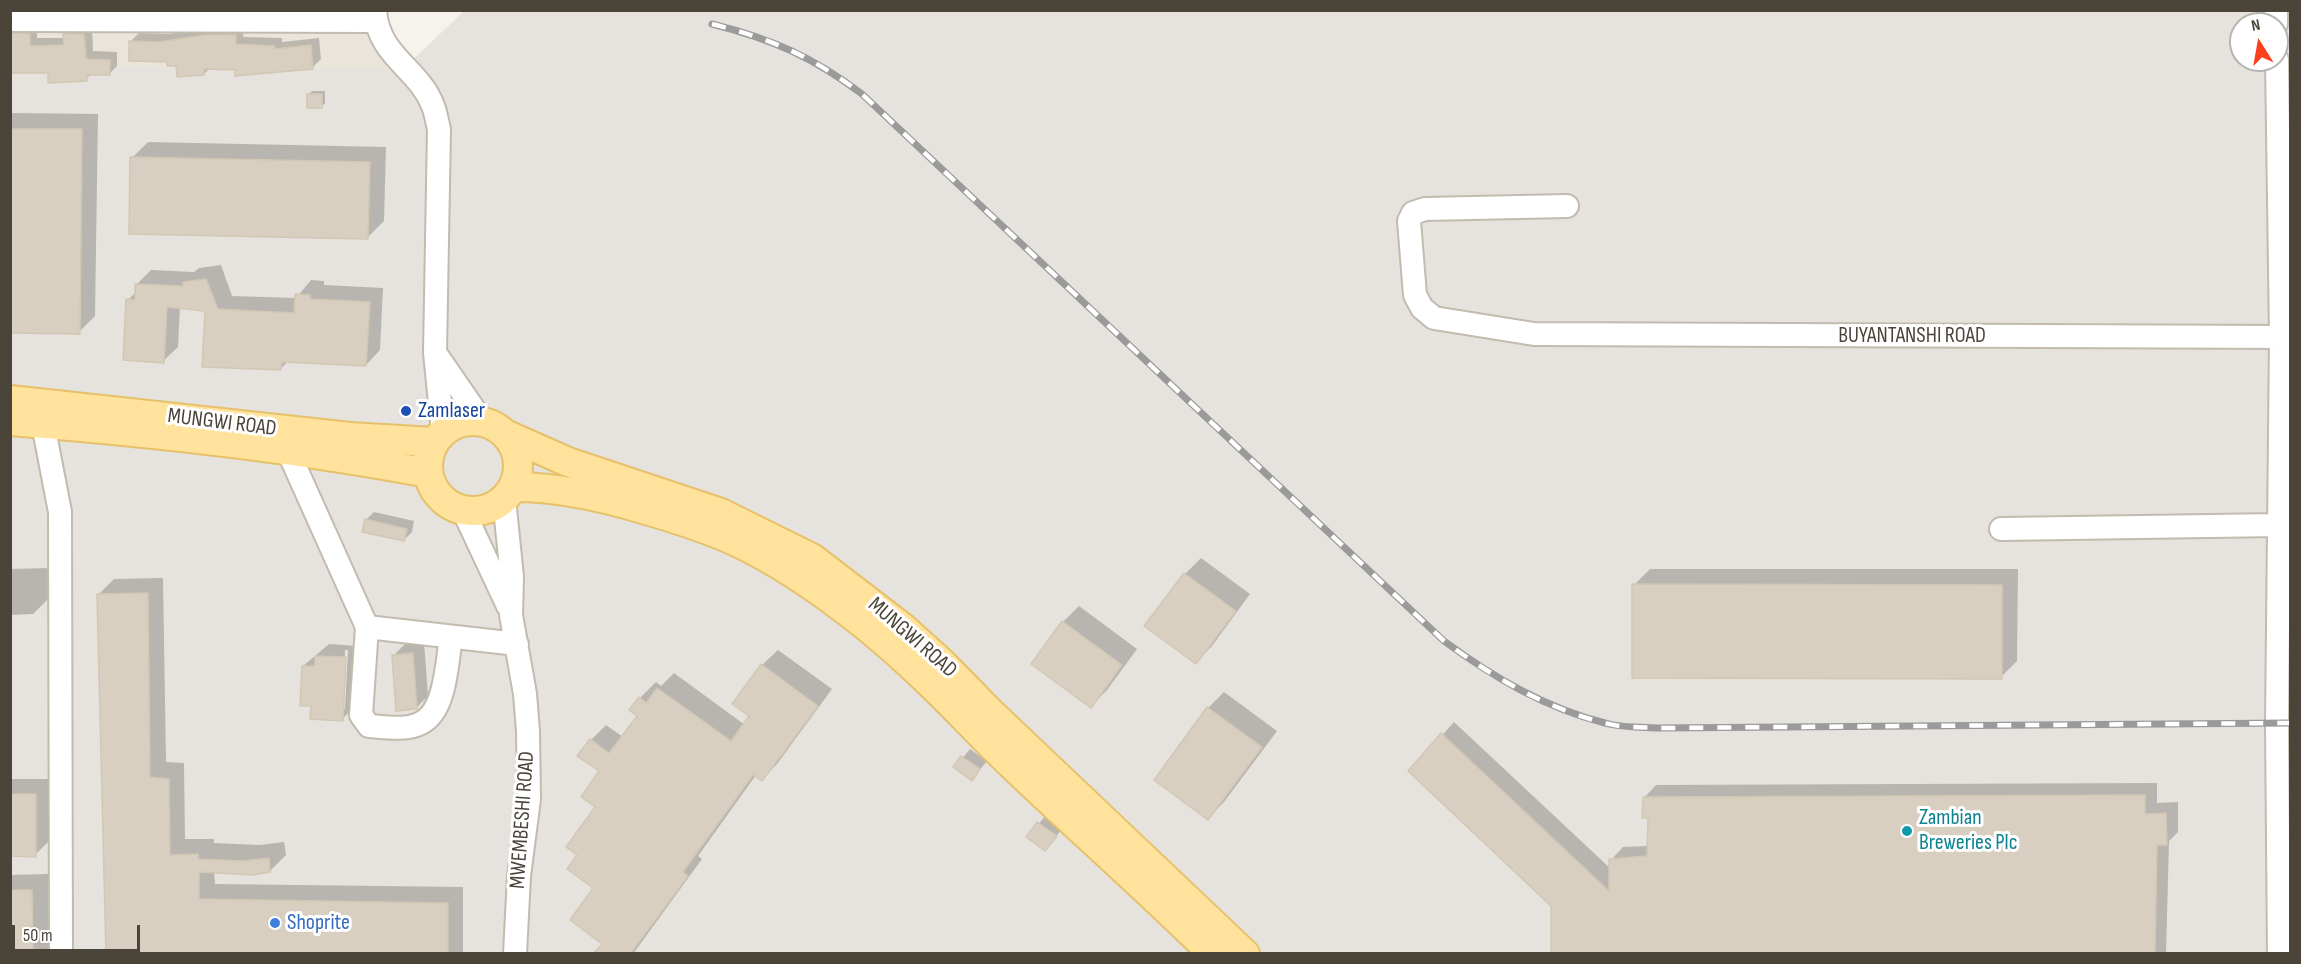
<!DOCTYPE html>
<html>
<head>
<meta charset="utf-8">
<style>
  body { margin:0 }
  #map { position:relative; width:2301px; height:964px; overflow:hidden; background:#f6f3ec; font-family:"Sofia Sans Condensed",sans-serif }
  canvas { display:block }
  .frame { position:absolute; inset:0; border:12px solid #4b4439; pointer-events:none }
  .north { position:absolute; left:2229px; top:12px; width:60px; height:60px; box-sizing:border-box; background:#fff; border:2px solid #b7b4b0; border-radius:50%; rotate:349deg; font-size:16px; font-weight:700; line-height:24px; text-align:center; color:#4b4439 }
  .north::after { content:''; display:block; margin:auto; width:21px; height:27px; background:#fc3f1d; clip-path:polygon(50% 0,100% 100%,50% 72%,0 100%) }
  .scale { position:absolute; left:12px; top:925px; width:128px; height:27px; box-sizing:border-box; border:3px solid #4b4439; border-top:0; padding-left:8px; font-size:18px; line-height:21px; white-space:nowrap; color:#4b4439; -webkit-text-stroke:4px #fff; paint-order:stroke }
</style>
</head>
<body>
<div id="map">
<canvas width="2301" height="964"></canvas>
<div class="frame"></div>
<div class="north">N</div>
<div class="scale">50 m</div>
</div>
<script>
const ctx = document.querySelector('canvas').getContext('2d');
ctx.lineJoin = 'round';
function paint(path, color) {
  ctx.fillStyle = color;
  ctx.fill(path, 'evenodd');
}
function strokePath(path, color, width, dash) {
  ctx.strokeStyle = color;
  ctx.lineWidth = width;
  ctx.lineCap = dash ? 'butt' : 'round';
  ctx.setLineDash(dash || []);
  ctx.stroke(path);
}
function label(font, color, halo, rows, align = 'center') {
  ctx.font = font + ' "Sofia Sans Condensed",sans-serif';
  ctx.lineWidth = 6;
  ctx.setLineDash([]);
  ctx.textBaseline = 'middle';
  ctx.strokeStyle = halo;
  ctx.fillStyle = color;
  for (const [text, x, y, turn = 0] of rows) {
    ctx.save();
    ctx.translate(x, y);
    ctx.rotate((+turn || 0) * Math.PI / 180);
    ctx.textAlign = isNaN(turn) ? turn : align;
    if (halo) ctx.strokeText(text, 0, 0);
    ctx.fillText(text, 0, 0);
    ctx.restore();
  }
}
const residential = new Path2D(`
  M380 10 426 89 11 76V11Z`);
const industrial = new Path2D(`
  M465 10 2290 11V953L11 954V66L402 70ZM2241 24H2277V60H2241Z`);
const shadow = new Path2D(`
  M10 25 37 26V38H65V34L73 27H92L93 51 117 52V66L109 74 92 73 86 79 49 71 10 72Z
  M213 28H244L243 37 282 38V42L319 38 321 59 313 67 210 68 204 74 178 65 131 41 139 33 169 34Z
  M312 91H325V103L321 107 309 94Z
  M10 113 98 114 95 316 79 332H10Z
  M148 142 386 147 384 221 368 237 132 158Z
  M221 265 232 296 296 298 311 280 324 281V285L383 288 380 350 366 365 288 361 281 369 206 309 180 307 178 347 163 361 128 300 137 291V284L151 270 194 272 199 268Z
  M374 512 414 521 412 532 404 540 366 520Z
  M1201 558 1250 594 1212 646 1196 662 1185 574Z
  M50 568 48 599 33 614 10 615V569Z
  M1650 569H2018L2017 661 2001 677 1634 585Z
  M163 578 166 762 184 763 185 839H214V843L260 845 284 842 286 855 270 871H214L215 884 463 887V954H107L98 595 114 579Z
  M1079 606 1137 649 1107 690 1091 706 1063 622Z
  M424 642 428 696 416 708 394 655 406 643Z
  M329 644 358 646 354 707 342 719 312 705 303 666ZM345 650H348L345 709H342Z
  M778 650 832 689 777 764 762 779 756 775 698 856 702 859 633 954H595L604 944 596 888 579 855 597 807 601 771 591 740 606 725 623 737 639 715 631 710 640 698 656 682 661 686 674 673 745 725 751 716 762 665Z
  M1224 692 1277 731 1224 802 1208 818V708Z
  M1454 722 1611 869V860L1623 847 1648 846 1649 816 1644 798 1656 785 2157 783V803L2178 802V832L2169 841 2166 954H1553V905L1410 771Z
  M970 749 987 761 972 779 955 767Z
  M10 779H52L51 839 35 855H10Z
  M1046 815 1064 827 1045 849 1028 837Z
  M48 874V951L46 954H10V875Z`);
const building = new Path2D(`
  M10 33 30 34V46L64 45 63 34H84L86 59 110 60V75H87V81L48 83V73H10Z
  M204 35H236V44L275 46 274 49 311 45 313 69 235 76V70L204 69V75L177 77 176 66H167V62L129 61V41L160 42Z
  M307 94H322V108H307Z
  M10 129H82L80 334 10 333Z
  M130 157 370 162 368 239 129 234Z
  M206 279 218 309 294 313 295 294 310 295V299L370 302 366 366 282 362 281 370 202 367 205 311 167 307 164 363 123 360 126 299 135 300V284L183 286V282Z
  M365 519 407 529 404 541 362 532Z
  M1184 573 1236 611 1196 664 1144 626Z
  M1632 584 2002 585V679L1632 678Z
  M148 593 150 777 169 779 170 855 198 854V859L243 861 269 858 270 872 252 875 199 872V899L448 903V954H106L97 594Z
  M1062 621 1122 665 1091 708 1031 664Z
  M413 653 417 709 396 711 392 655Z
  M315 656 346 657 343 721 310 719 311 706H300L302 666H315Z
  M761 664 818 706 762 781 753 775 683 872 688 876 630 954H593L602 944 570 920 593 888 567 869 577 855 566 847 595 807 581 797 599 771 577 756 590 739 609 753 637 716 629 710 639 697 646 703 657 688 731 741 749 716 732 704Z
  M1207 707 1262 747 1208 820 1154 780Z
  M1441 733 1609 891V859L1647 856 1648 818H1642L1643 797 2145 795V814L2166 813 2167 845H2157L2155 954H1551V906L1408 771Z
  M961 756 980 769 972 781 953 767Z
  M10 794H36V857L10 856Z
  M1037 822 1057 836 1045 851 1026 837Z
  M10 890H32L33 954H10Z`);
const minor = new Path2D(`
  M375 10C378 57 419 68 433 106 436 113 437 122 439 129L435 353 443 432
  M2276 10V24
  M10 20 376 21
  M2277 60 2281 337 2277 724 2279 954
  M1567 206 1425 209 1413 213 1409 221 1415 295 1422 308 1434 318 1534 334 2290 337
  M438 357 482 421
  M43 424 60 512 61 954
  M288 451 367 627 517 644
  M504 499 512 577 511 615 525 694 528 731 529 799 519 876 515 954
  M463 510 508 606
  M2001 529 2279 525
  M367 627 361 715 369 726C385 727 406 731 421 723 446 711 447 661 451 637`);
const major = new Path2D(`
  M10 400 350 437 434 442
  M428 466a45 45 0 1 1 90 0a45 45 0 1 1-90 0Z
  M10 421C150 432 291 447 428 473
  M507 435 568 462 721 513 812 558 902 627 943 664 990 712 1245 954
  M514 487C558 487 600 496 643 509 674 518 707 528 737 542 798 571 865 622 914 668 949 700 980 735 1014 767 1080 830 1148 890 1213 954`);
const rail = new Path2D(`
  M712 24C772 39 813 57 862 94L1444 641C1493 677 1545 708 1605 723 1622 728 1642 727 1660 728L2290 723`);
const markers = [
  [406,411,6,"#1a4fb4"],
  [1907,831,6,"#0f9aa8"],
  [275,923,6,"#3f7fe0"]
];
const streetNames = [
  ["BUYANTANSHI ROAD",1912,336],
  ["MUNGWI ROAD",222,423,7],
  ["MUNGWI ROAD",912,638,41],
  ["MWEMBESHI ROAD",523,820,-86]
];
const transitNames = [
  ["Zamlaser",418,411]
];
const cultureNames = [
  ["Zambian",1919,818],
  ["Breweries Plc",1919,843]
];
const shopNames = [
  ["Shoprite",287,923]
];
paint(residential, '#eae5da');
paint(industrial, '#e6e2dd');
paint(shadow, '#0003');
paint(building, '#d8cfc1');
strokePath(building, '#d3c7b4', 1.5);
strokePath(minor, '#c2bbae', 26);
strokePath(major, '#e6c16a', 32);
strokePath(minor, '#fff', 22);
strokePath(major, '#ffe39c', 28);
strokePath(rail, '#9a9a9a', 7);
strokePath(rail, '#fff', 4.5, [14]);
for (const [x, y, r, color] of markers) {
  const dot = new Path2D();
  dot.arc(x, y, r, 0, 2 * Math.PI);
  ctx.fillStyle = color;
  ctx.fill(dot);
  strokePath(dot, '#fff', 2);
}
label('22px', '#4b4439', '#fff', streetNames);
label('22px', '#164399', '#fff', transitNames, 'left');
label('22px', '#0d838f', '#fff', cultureNames, 'left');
label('22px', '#366cbe', '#fff', shopNames, 'left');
</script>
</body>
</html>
